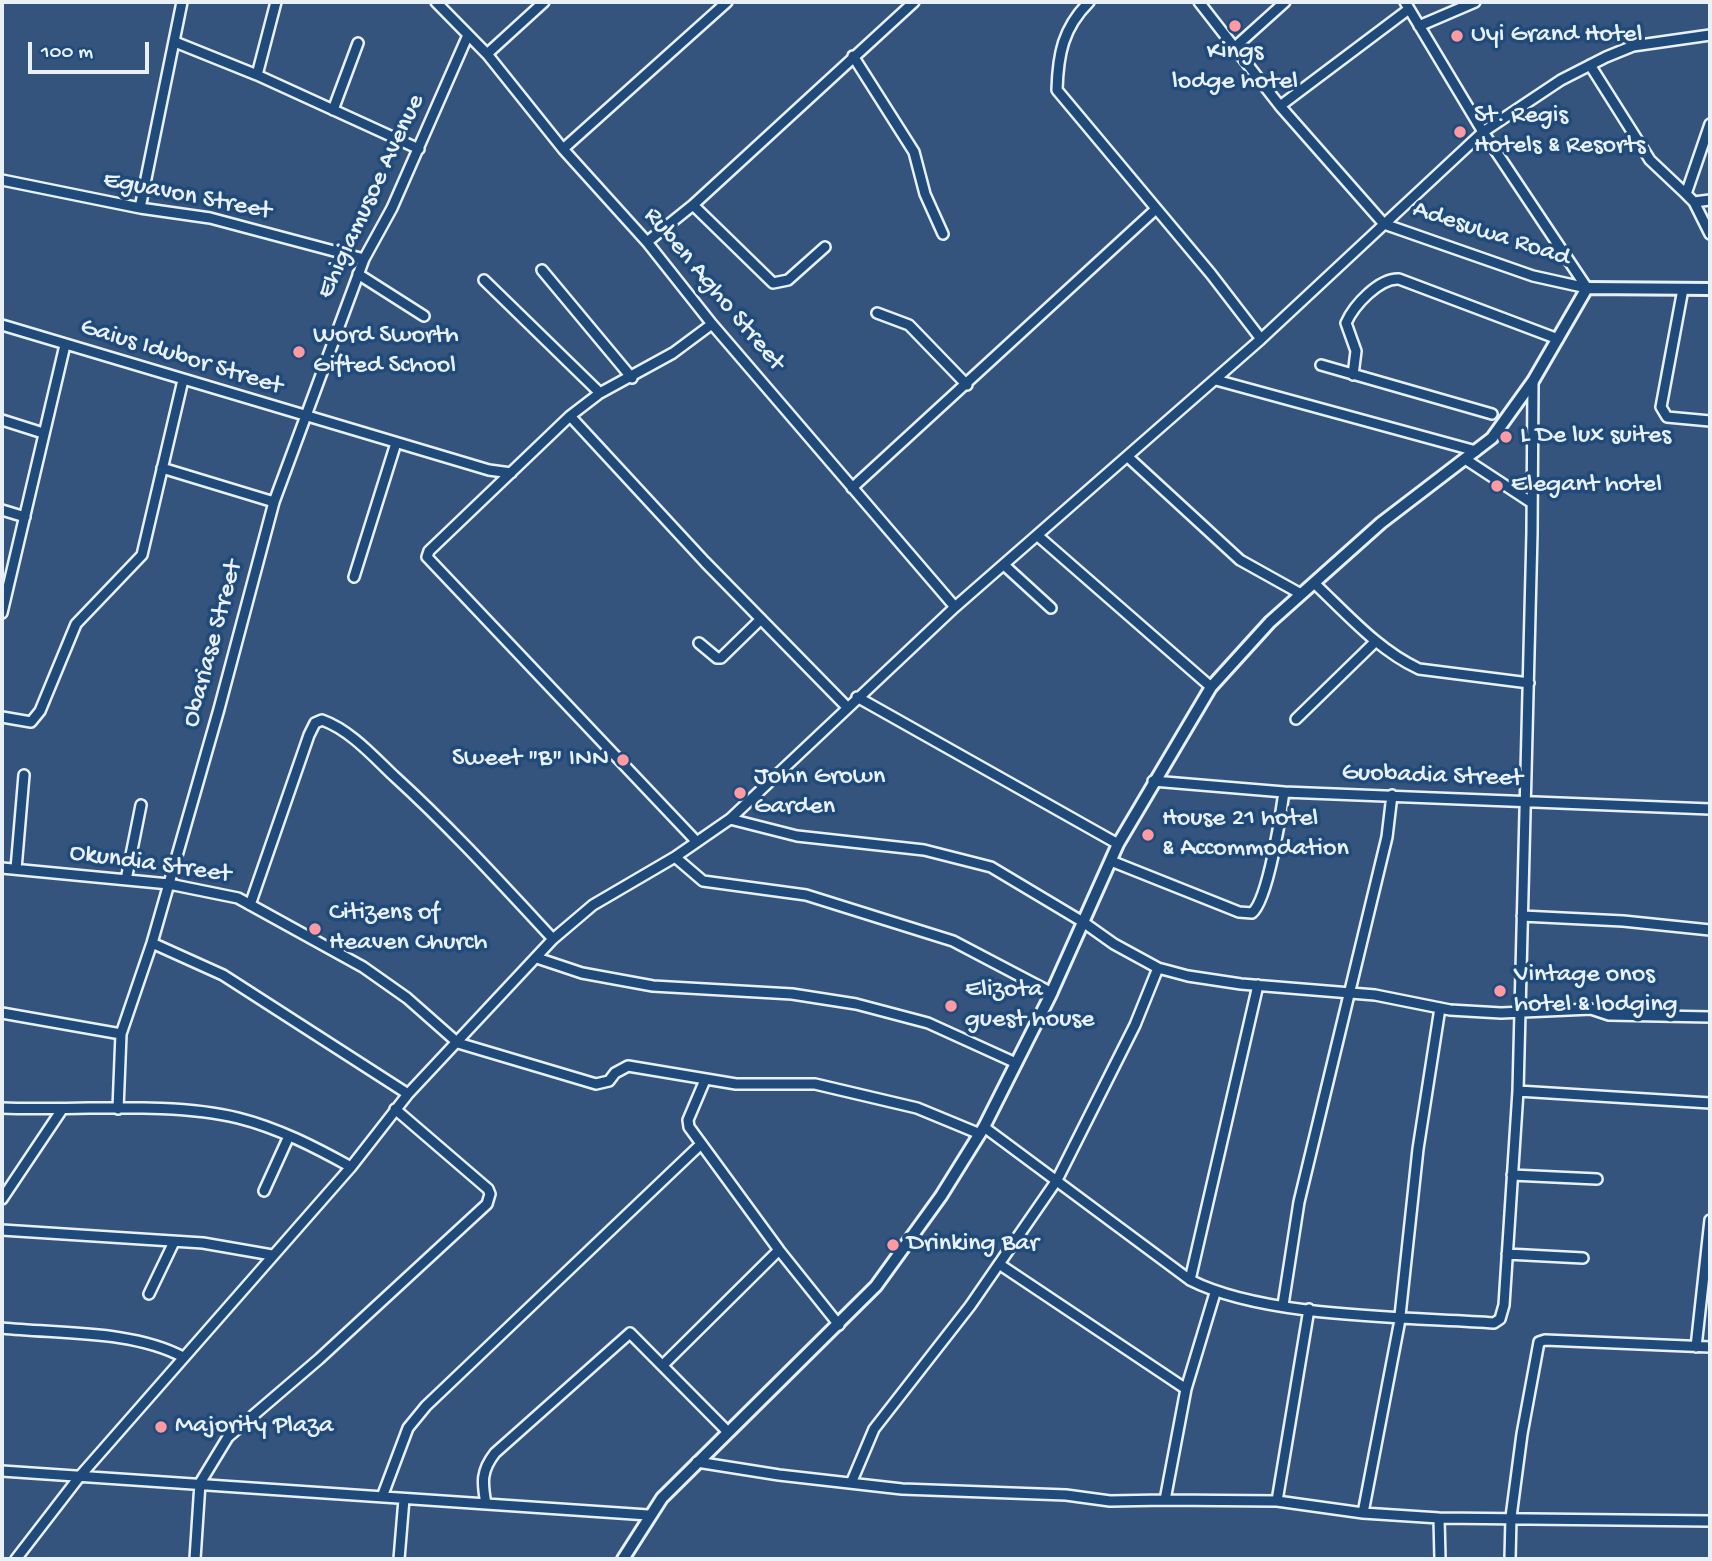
<!DOCTYPE html>
<html>
<head>
<meta charset="utf-8">
<style>
  body { margin:0 }
  #map { position:relative; width:1712px; height:1561px; overflow:hidden; background:#34547e; font-family:"Gochi Hand",sans-serif }
  canvas { display:block }
  .frame { position:absolute; inset:0; border:4px solid #e8f1f8; pointer-events:none }
  .scale { position:absolute; left:28px; top:42px; width:121px; height:32px; box-sizing:border-box; border:4px solid #e8f1f8; border-top:0; padding-left:9px; font-size:21px; line-height:24px; white-space:nowrap; color:#e8f1f8; -webkit-text-stroke:5px #1f4a7a; paint-order:stroke }
</style>
</head>
<body>
<div id="map">
<canvas width="1712" height="1561"></canvas>
<div class="frame"></div>
<div class="scale">100 m</div>
</div>
<script>
const ctx = document.querySelector('canvas').getContext('2d');
ctx.lineJoin = 'round';
function strokePath(path, color, width, dash) {
  ctx.strokeStyle = color;
  ctx.lineWidth = width;
  ctx.lineCap = dash ? 'butt' : 'round';
  ctx.setLineDash(dash || []);
  ctx.stroke(path);
}
function label(font, color, halo, rows, align = 'center') {
  ctx.font = font + ' "Gochi Hand",sans-serif';
  ctx.lineWidth = 7;
  ctx.setLineDash([]);
  ctx.textBaseline = 'middle';
  ctx.strokeStyle = halo;
  ctx.fillStyle = color;
  for (const [text, x, y, turn = 0] of rows) {
    ctx.save();
    ctx.translate(x, y);
    ctx.rotate((+turn || 0) * Math.PI / 180);
    ctx.textAlign = isNaN(turn) ? turn : align;
    if (halo) ctx.strokeText(text, 0, 0);
    ctx.fillText(text, 0, 0);
    ctx.restore();
  }
}
const minor = new Path2D(`
  M436 2 487 54 563 149 647 242 712 324 955 607
  M1089 2C1063 28 1058 54 1057 90L1211 274 1261 339
  M1199 2 1280 106 1384 224 1533 276 1587 288
  M1405 2 1483 132 1587 288
  M1419 26 1475 2
  M175 42 257 75 419 149
  M1235 47 1285 2
  M487 54 544 2
  M853 56 914 152 925 194 943 234
  M1590 65 1650 160 1686 194
  M257 75 276 2
  M1280 106 1409 9
  M333 110 358 43
  M1710 124 1686 194 1694 202 1710 234
  M563 149 727 2
  M2 180 140 208 210 218 364 259
  M1694 202 1710 200
  M693 205 773 283 788 280 825 247
  M140 208 182 2
  M647 242 693 205 914 2
  M542 270 632 378
  M358 274 424 316
  M484 280 600 393
  M1683 289 1661 407 1667 417 1710 421
  M877 313 909 325 967 385
  M2 325 489 470 511 473
  M1321 365 1492 414
  M1353 375 1356 351 1346 323C1354 305 1379 278 1399 279L1558 339
  M1216 380 1476 451
  M570 416 705 562 847 707
  M2 420 43 433
  M1128 457 1240 560 1301 594
  M1465 459 1532 503
  M162 468 274 502
  M852 488 1156 209
  M2 510 25 517
  M1038 536 1211 687
  M1004 565 1051 608
  M354 577 396 443
  M1314 583C1347 614 1378 650 1419 669L1529 683
  M2 613 65 345
  M699 643 717 658H721L761 619
  M857 697 1118 844
  M2 717 31 722 40 711 76 624 142 555 183 380
  M1296 719 1375 642
  M1153 781 1284 792 1710 809
  M730 819 797 836 924 850 991 867 1083 922 1114 944 1158 968 1188 976 1241 984 1375 995 1450 1010 1501 1013 1591 1009 1609 1015 1710 1017
  M697 842 427 557 429 551 570 416 600 393 673 353 712 324
  M675 857 703 881 806 895 953 941 1052 993
  M1111 861 1239 912 1252 913C1268 900 1281 815 1284 792
  M2 868 169 884 238 898 363 967 407 998 458 1043 596 1084 609 1081 615 1073 628 1066 736 1084H815L917 1108 980 1134
  M16 869 24 775
  M126 880 141 805
  M250 905 309 735 315 723 322 720C350 730 373 756 394 776 450 827 501 883 553 939
  M1522 916 1623 921 1710 930
  M152 943 223 975 408 1094
  M537 958 582 973 653 986 792 994 856 1004 928 1023 1016 1063
  M2 1013 121 1034
  M705 1080 688 1120 689 1127 779 1250 839 1325
  M1518 1091 1710 1103
  M2 1108C74 1111 170 1101 238 1118 278 1128 315 1147 351 1167
  M118 1109 121 1034 152 943 219 709 274 502 364 259 392 208 468 35
  M984 1127 1190 1280C1264 1318 1409 1317 1494 1323L1500 1319 1504 1305 1518 1091 1532 533 1533 381
  M1512 1175 1597 1179
  M264 1191 289 1136
  M2 1199 61 1111
  M2 1230 203 1243 272 1255
  M1507 1254 1583 1258
  M999 1264 1186 1389
  M1190 1280 1258 985
  M149 1294 174 1242
  M1283 1305 1299 1202 1387 837 1392 795
  M2 1328C59 1334 133 1330 183 1357
  M1696 1347 1710 1220
  M663 1365 779 1250
  M697 1462 779 1475 902 1489 1066 1495 1110 1501 1165 1500 1186 1389 1215 1293
  M2 1471 648 1515
  M852 1481 874 1429 970 1306 1057 1180 1135 1025 1158 968
  M382 1497 408 1428 426 1406 700 1145
  M1165 1500 1277 1501 1363 1513 1439 1518 1710 1521
  M1277 1501 1309 1309
  M486 1504C482 1482 481 1471 495 1453L630 1333 728 1432
  M1363 1513 1399 1325 1418 1149 1440 1008
  M1439 1518 1440 1559
  M16 1559 80 1476 351 1167 408 1094 553 939 593 905 675 857 730 819 955 607 1261 339 1483 132 1561 80 1606 57 1633 46 1710 35
  M195 1559 200 1483 228 1437 319 1359 487 1204 490 1194 488 1189 395 1109
  M399 1559 404 1499
  M1510 1559 1511 1517 1522 1434 1539 1342 1545 1340 1710 1347`);
const tertiary = new Path2D(`
  M623 1559 662 1498 876 1286 941 1196 984 1127 1050 996 1118 844 1211 687 1270 622 1381 523 1492 438 1533 381 1587 288 1710 289`);
const markers = [
  [1235,26,7,"#ff9aa2"],
  [1457,36,7,"#ff9aa2"],
  [1460,132,7,"#ff9aa2"],
  [299,352,7,"#ff9aa2"],
  [1506,437,7,"#ff9aa2"],
  [1497,486,7,"#ff9aa2"],
  [623,760,7,"#ff9aa2"],
  [740,793,7,"#ff9aa2"],
  [1148,835,7,"#ff9aa2"],
  [315,929,7,"#ff9aa2"],
  [1500,991,7,"#ff9aa2"],
  [951,1006,7,"#ff9aa2"],
  [893,1245,7,"#ff9aa2"],
  [161,1427,7,"#ff9aa2"]
];
const poiNames = [
  ["Uyi Grand Hotel",1471,36],
  ["Kings",1235,53,"center"],
  ["lodge hotel",1235,83,"center"],
  ["St. Regis",1474,117],
  ["Hotels & Resorts",1474,147],
  ["Word Sworth",313,337],
  ["Gifted School",313,367],
  ["L De lux suites",1520,437],
  ["Elegant hotel",1511,486],
  ["Sweet \"B\" INN",609,760,"right"],
  ["John Grown",754,778],
  ["Garden",754,808],
  ["House 21 hotel",1162,820],
  ["& Accommodation",1162,850],
  ["Citizens of",329,914],
  ["Heaven Church",329,944],
  ["Vintage onos",1514,976],
  ["hotel & lodging",1514,1006],
  ["Elizota",965,991],
  ["guest house",965,1021],
  ["Drinking Bar",907,1245],
  ["Majority Plaza",175,1427]
];
const streetNames = [
  ["Eguavon Street",187,197,11],
  ["Ehigiamusoe Avenue",372,197,-65],
  ["Adesuwa Road",1491,235,18],
  ["Ruben Agho Street",713,290,50],
  ["Gaius Idubor Street",181,358,17],
  ["Obariase Street",214,644,-75],
  ["Guobadia Street",1432,777,2],
  ["Okundia Street",150,865,8]
];
strokePath(minor, '#e8f1f8', 14);
strokePath(tertiary, '#e8f1f8', 16);
strokePath(minor, '#1f4a7a', 9);
strokePath(tertiary, '#1f4a7a', 10);
for (const [x, y, r, color] of markers) {
  const dot = new Path2D();
  dot.arc(x, y, r, 0, 2 * Math.PI);
  ctx.fillStyle = color;
  ctx.fill(dot);
  strokePath(dot, '#1f4a7a', 2.5);
}
label('26px', '#e8f1f8', '#1f4a7a', poiNames, 'left');
label('26px', '#e8f1f8', '#1f4a7a', streetNames);
</script>
</body>
</html>
